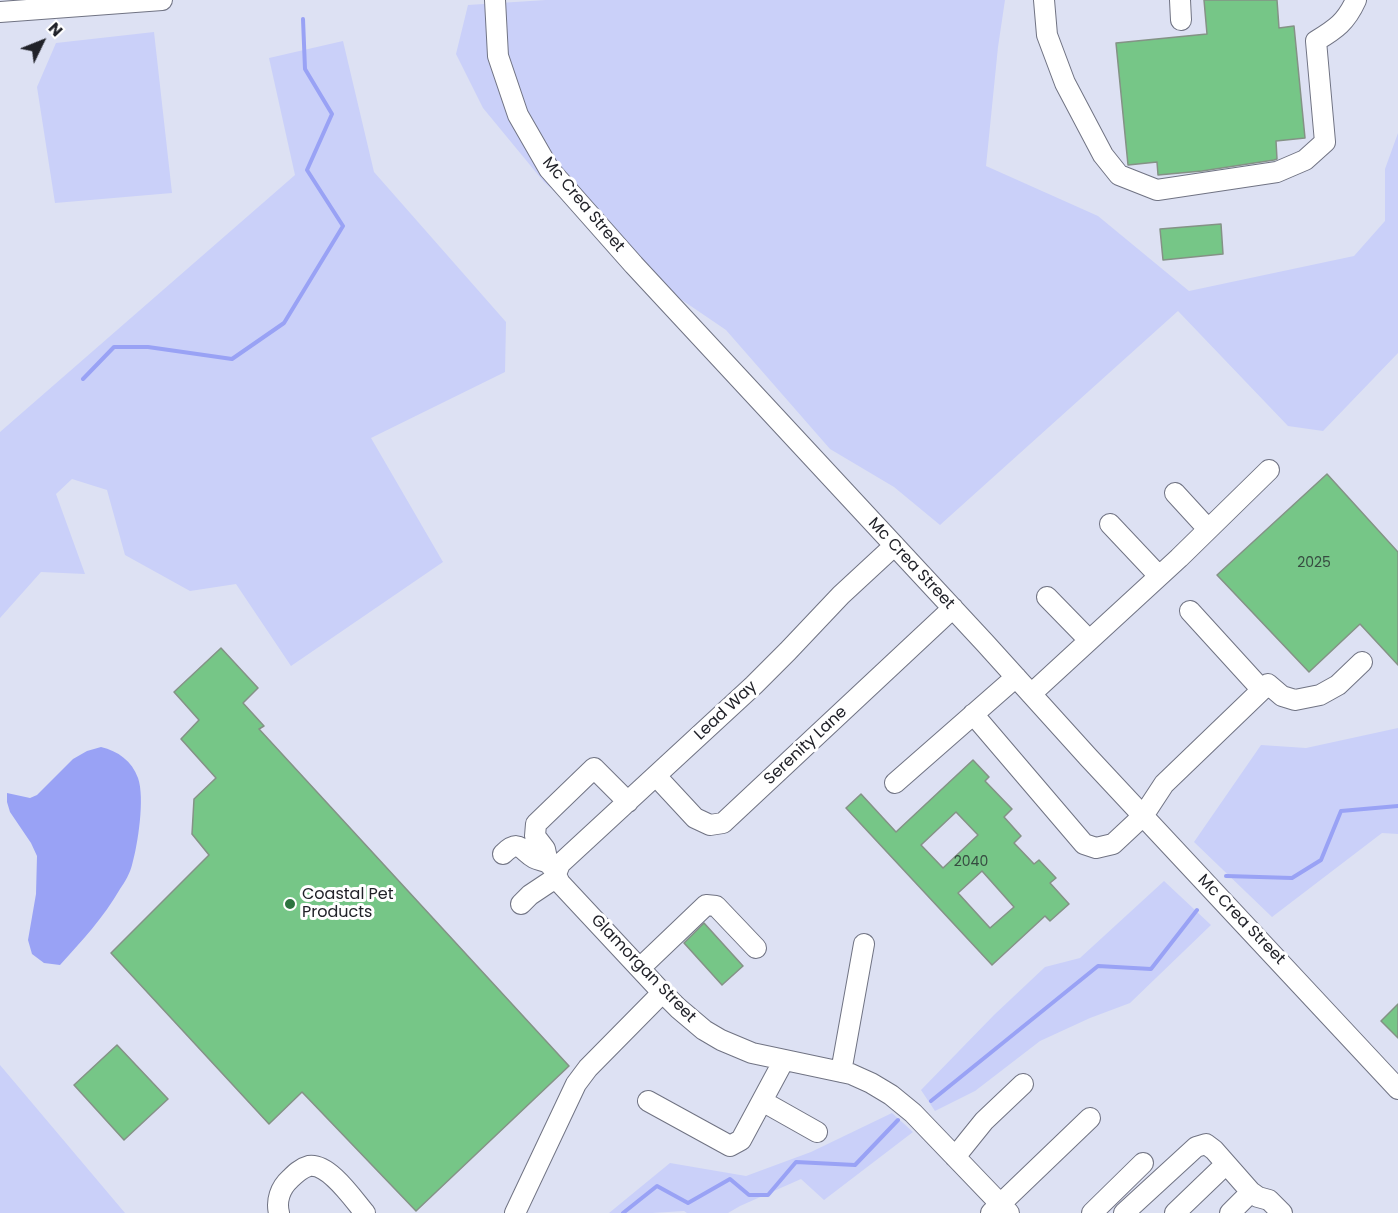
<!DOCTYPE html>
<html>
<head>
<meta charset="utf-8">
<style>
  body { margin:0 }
  #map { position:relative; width:1398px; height:1213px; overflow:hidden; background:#dde1f3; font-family:Poppins,sans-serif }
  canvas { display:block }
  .north { position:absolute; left:12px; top:12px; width:60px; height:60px; -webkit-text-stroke:4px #fff; paint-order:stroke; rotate:47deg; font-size:16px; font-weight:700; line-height:24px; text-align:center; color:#212229 }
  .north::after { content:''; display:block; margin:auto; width:21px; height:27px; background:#212229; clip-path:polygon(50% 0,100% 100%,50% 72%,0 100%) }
</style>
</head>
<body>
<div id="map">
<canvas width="1398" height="1213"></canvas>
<div class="north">N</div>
</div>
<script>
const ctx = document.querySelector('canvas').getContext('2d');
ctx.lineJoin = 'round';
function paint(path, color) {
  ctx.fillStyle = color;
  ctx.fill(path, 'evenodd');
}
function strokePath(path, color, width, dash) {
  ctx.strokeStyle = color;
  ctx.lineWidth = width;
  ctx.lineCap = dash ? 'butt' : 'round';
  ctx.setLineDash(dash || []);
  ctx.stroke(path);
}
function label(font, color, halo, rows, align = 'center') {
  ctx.font = font + ' Poppins,sans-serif';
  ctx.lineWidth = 6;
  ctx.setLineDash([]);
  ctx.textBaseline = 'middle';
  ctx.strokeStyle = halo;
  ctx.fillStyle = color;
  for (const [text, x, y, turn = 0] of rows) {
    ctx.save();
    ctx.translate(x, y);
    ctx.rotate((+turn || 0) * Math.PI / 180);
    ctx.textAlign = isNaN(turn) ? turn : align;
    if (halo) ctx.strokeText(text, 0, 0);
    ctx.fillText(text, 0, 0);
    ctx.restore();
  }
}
const green = new Path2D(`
  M546 0H1005L998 47 986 166 1098 216 1189 291 1354 256 1385 221V169L1398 133V353L1323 431 1288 426 1178 311 940 525 894 487 830 449 726 330 654 281 544 182 483 108 456 54 468 5Z
  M154 32 172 193 55 203 37 87 56 43Z
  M343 41 374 172 506 322 505 372 371 438 443 562 291 666 236 584 190 591 125 555 107 490 72 479 56 494 85 574 41 572 0 618V432L295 175 269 58Z
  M1398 728V834L1382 833 1272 917 1194 842 1261 745 1306 748Z
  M1164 881 1211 925 1130 1003 1090 1018 1040 1041 975 1091 935 1111 921 1090 994 1015 1045 967 1080 958Z
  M0 1065 125 1213H0Z
  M892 1113 913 1132 824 1200 801 1179 740 1206 728 1213H687L684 1211 652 1213H609L670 1163 746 1176 811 1152Z`);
const water = new Path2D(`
  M101 747C118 751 132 761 138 778 145 798 138 844 132 865 130 873 125 882 120 889 104 917 81 942 60 965L44 963 32 954 28 940 36 894 37 856 31 843 10 812 7 802V793L30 798 37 795 73 759 87 751Z`);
const stream = new Path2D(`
  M83 379 114 347H148L232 359 284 323 343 226 307 170 332 114 305 69 303 19
  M1226 876 1292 878 1321 860 1341 811 1398 806
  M931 1101 1098 966 1151 969 1197 910
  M623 1213 657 1186 688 1203 730 1179 749 1195H768L796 1162 855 1165 898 1120`);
const building = new Path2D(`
  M1204 0H1277L1279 28 1294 26 1305 138 1276 141 1277 159 1274 160 1202 171 1158 175 1157 162 1128 165 1116 43 1207 34Z
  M1221 224 1223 254 1163 260 1160 229Z
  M1327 474 1398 552V665L1360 624 1309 672 1217 575Z
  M221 648 258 688 243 703 264 726 259 729 569 1066 416 1211 302 1092 269 1124 111 953 209 855 192 834 194 799 216 778 181 739 199 720 174 692Z
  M973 760 989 777 985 781 1012 809 1004 817 1021 836 1014 843 1034 864 1039 860 1056 878 1050 883 1069 904 1050 921 1045 916 992 965 846 808 861 794 896 832ZM956 812 978 835 943 868 921 845ZM982 871 1014 907 990 928 958 893Z
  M704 923 743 966 722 985 684 943Z
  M1398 1004V1038L1381 1021Z
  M117 1045 168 1099 124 1140 74 1085Z`);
const minor = new Path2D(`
  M495 0 498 56 518 115 549 169 634 265 985 643 1089 758 1398 1089
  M1044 0 1047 35 1065 83 1103 155 1119 175 1157 190 1277 172 1305 160 1325 142 1316 41C1336 29 1346 22 1356 0
  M1180 0 1181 20
  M0 12 162 0
  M1175 493 1208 529
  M1110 524 1159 576
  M1047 597 1089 640
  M1190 611 1262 690
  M1031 694 1179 558 1269 470
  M973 714 1084 844 1096 848 1113 844 1143 816 1164 784 1268 684 1282 696 1295 700 1320 695 1338 685 1362 662
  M656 776 695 818 710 825 723 823 953 608
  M895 783 1016 677
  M503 854C519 838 521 850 534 858 538 860 544 861 548 863 555 868 556 876 560 883L658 988 678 1008 704 1030 721 1040 752 1053 851 1074 871 1083 891 1095 913 1113 1009 1213
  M548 863 545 849 535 836 536 824 594 768 628 802
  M556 874 560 864 754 685 788 651 841 595 894 546
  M521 904 530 895 557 877
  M640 968 706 905 716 906 756 948
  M841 1072 864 944
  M648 1101 730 1146 741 1140 784 1060
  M762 1101 817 1132
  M955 1157 984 1121 1023 1084
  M279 1213C276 1201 280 1188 290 1179 295 1174 301 1168 309 1166 329 1163 353 1199 365 1213
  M515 1213 576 1084 588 1068 663 992
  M991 1213 1090 1118
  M1092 1213 1143 1163
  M1124 1213 1196 1147 1206 1144 1214 1150 1251 1192 1258 1197 1269 1200 1282 1213
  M1175 1213 1226 1164
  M1230 1213 1251 1192`);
const markers = [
  [290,904,6,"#2c733f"]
];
const numberNames = [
  ["2025",1314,563],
  ["2040",971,862]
];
const streetNames = [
  ["Mc Crea Street",583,205,50],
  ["Mc Crea Street",911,564,47],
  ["Lead Way",726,711,-43],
  ["Serenity Lane",806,746,-43],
  ["Mc Crea Street",1241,920,46],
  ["Glamorgan Street",643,969,46]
];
const poiNames = [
  ["Coastal Pet",302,895],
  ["Products",302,913]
];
paint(green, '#cad0f9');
paint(water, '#99a2f5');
strokePath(stream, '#99a2f5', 4);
paint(building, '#76c687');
strokePath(building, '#849286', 1.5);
strokePath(minor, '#707383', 22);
strokePath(minor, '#fff', 20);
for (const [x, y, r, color] of markers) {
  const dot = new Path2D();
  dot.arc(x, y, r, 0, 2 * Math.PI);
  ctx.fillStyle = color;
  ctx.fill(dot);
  strokePath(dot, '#fff', 2);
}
label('14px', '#364b40', null, numberNames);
label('16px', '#212229', '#fff', streetNames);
label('16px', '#212229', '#fff', poiNames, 'left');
</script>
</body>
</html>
